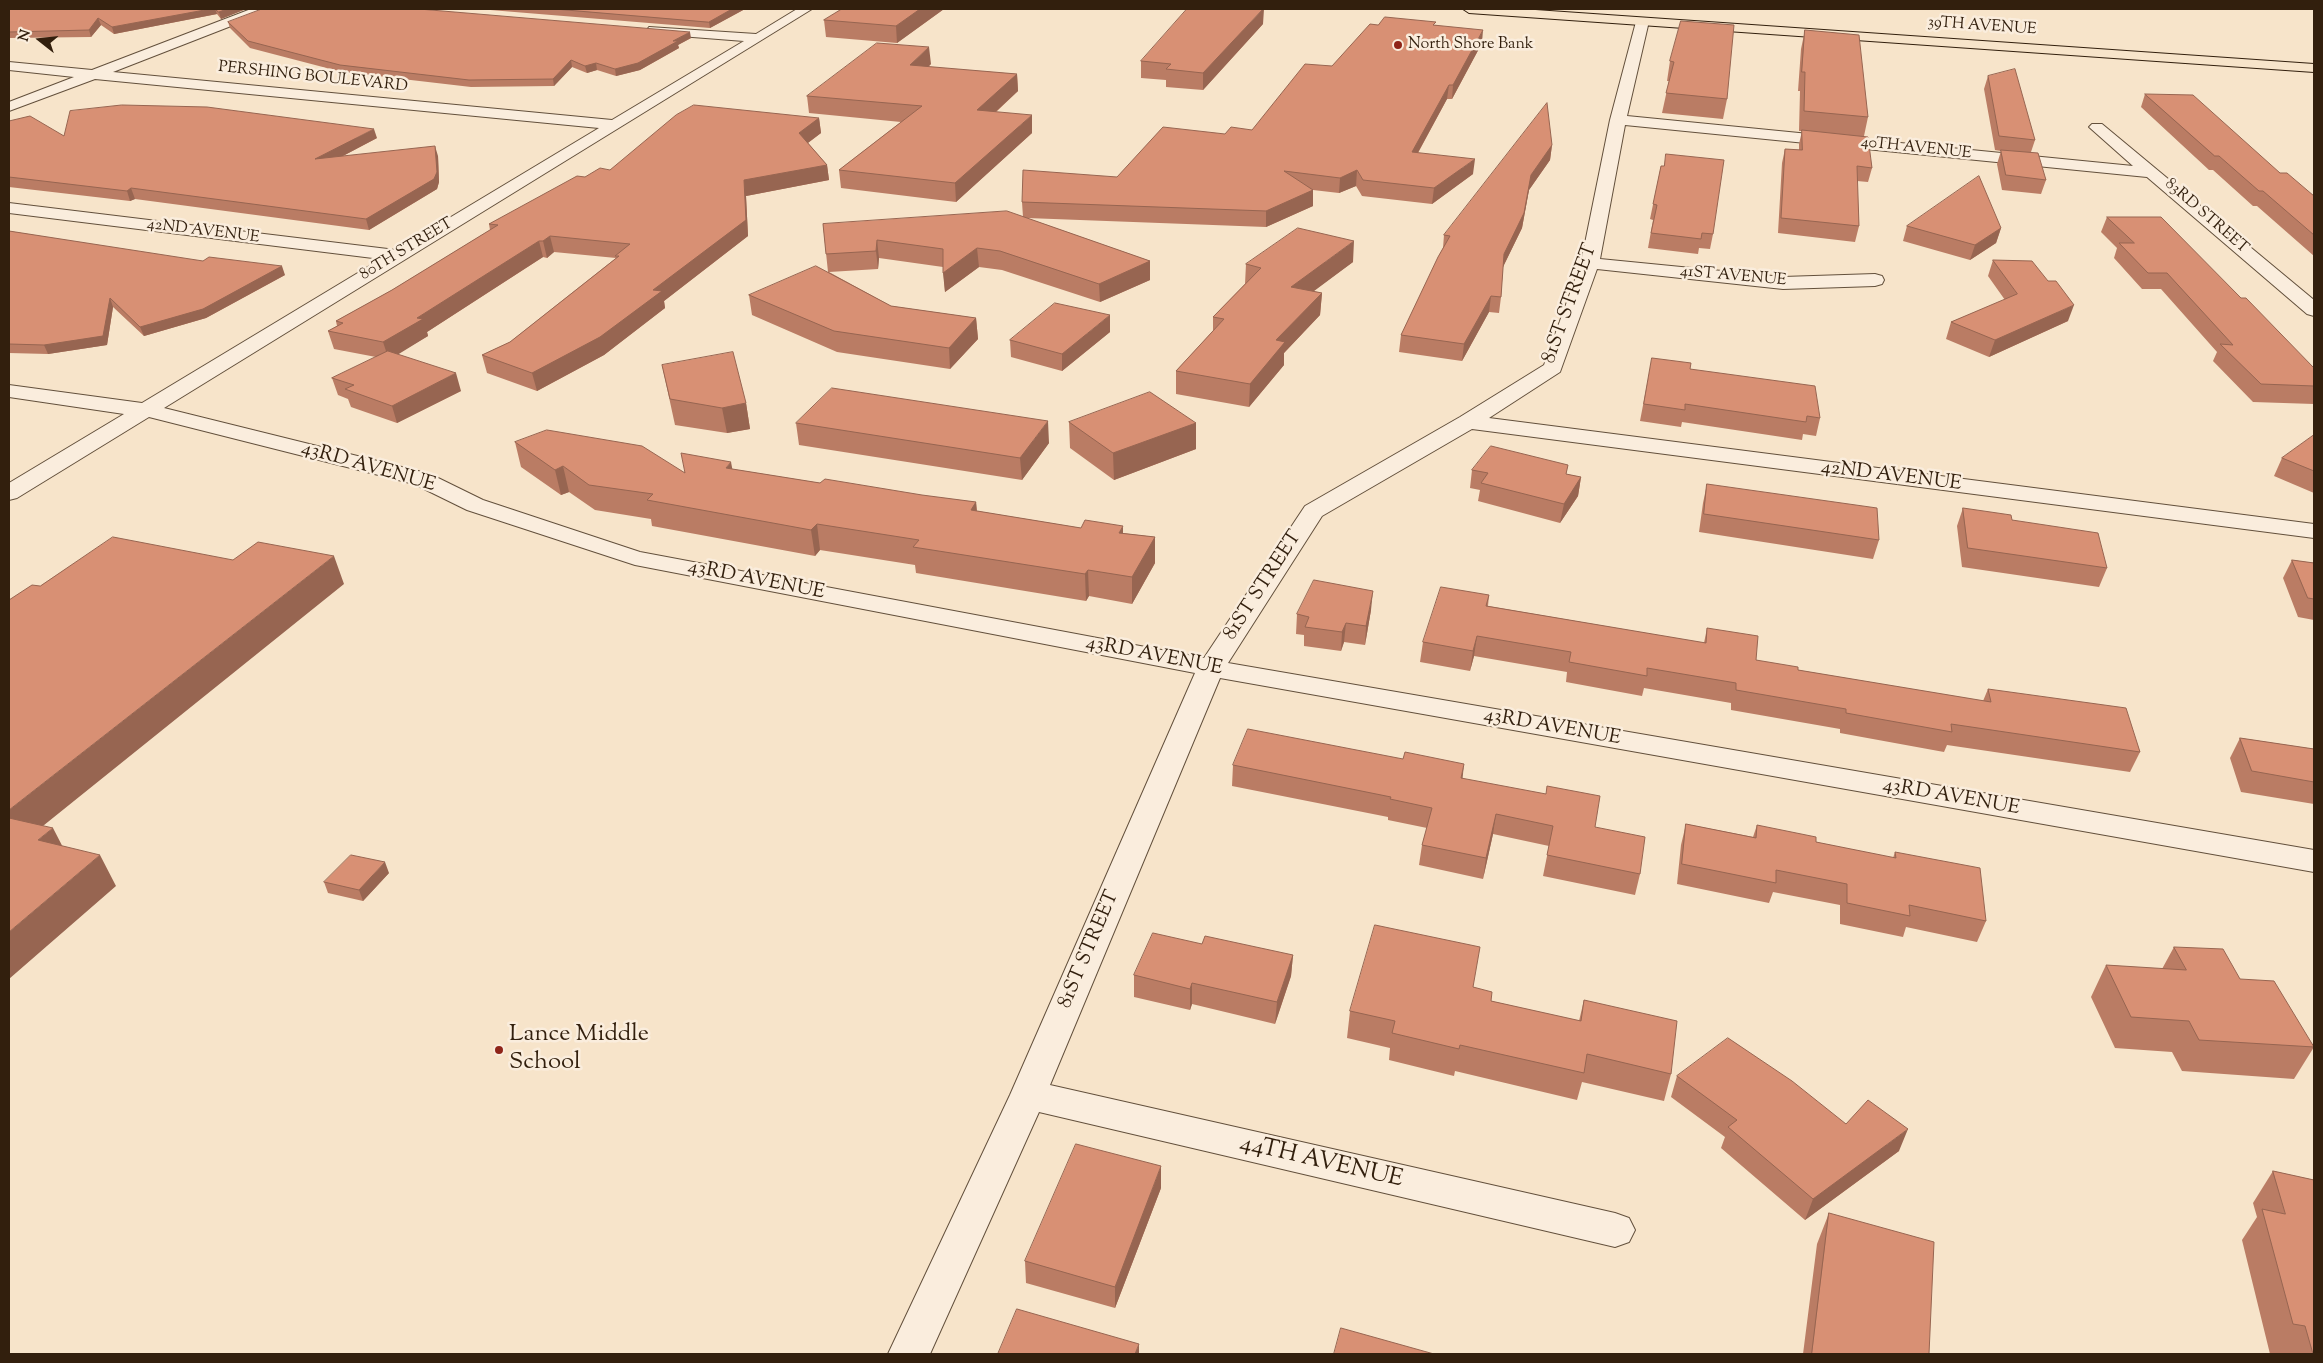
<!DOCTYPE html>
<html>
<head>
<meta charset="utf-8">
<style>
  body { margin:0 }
  #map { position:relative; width:2323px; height:1363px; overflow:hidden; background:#f7e4ca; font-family:"Sorts Mill Goudy",serif }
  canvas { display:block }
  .frame { position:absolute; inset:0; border:10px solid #321f0d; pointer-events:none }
  .north { position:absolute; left:15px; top:15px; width:50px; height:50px; -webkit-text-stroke:4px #faeddd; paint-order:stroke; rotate:286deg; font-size:14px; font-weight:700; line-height:20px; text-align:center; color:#321f0d }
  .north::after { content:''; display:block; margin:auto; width:18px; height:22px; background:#321f0d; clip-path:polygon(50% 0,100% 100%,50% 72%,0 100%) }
</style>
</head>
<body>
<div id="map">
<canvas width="2323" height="1363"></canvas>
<div class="frame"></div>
<div class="north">N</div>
</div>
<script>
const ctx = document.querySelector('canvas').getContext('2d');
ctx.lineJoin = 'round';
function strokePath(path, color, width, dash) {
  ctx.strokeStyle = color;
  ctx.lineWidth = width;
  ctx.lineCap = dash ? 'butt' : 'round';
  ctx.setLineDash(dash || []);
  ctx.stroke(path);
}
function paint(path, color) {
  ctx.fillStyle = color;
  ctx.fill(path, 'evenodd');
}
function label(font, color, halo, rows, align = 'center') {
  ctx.font = font + ' "Sorts Mill Goudy",serif';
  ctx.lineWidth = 5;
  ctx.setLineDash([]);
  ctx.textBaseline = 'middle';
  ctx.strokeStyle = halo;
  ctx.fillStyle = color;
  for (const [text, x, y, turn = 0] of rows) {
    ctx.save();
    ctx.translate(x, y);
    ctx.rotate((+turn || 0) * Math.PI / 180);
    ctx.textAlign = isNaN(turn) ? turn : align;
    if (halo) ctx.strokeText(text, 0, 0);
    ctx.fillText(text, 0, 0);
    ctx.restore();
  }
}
const minor = new Path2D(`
  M251 9H268L267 12 113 72 612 120 744 41 654 34 649 33 647 30 649 27 756 34 797 9H812L164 408 430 474 483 500 640 552 1204 658 1305 506 1460 417 1544 365 1581 263 1610 120 1637 18H1647L1649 21 1627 116 2133 166 2089 127 2092 124H2102L2314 300V316L2307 314 2147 177 1625 125 1600 259 1783 277 1875 274 1882 276 1884 280 1882 284 1875 286 1783 289 1597 269 1560 372 1489 418 2314 524V538L1472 429 1322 516 1228 663 2314 850V872L1220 678 1050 1085 1615 1213 1629 1218 1635 1230 1629 1242 1615 1247 1039 1112 930 1354H888L1010 1095 1195 673 635 565 467 510 414 484 149 417 17 498 9 500V483L124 414 9 397V385L142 403 381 259 9 213V203L396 250 599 128 95 79 9 111V102L74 77 9 70V62L92 70Z`);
const major = new Path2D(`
  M1463 9H1521L2314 64V72L1469 13Z`);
const wall = new Path2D(`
  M9 9H246L221 19 217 14 114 34 101 25 91 37 9 38Z
  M478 9H745L710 28Z
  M842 9H944L897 43 826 37 824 20Z
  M1681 21 1727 99 1723 119 1662 113 1669 81H1667L1670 61Z
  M228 22 691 38 678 45 679 48 640 70 616 76 597 70 587 73 572 67 554 86 471 87 342 72 250 48 230 28Z
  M1263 24 1203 90 1166 87V80L1141 78V61Z
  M1378 25H1436L1482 43 1452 99H1447L1418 153 1473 174 1432 204 1362 196 1356 186 1339 193 1313 190V206L1266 227 1027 218 1150 261V280L1100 302 1002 270 979 267 945 292 943 267 879 258 878 269 829 272 891 306 976 318 978 339 950 369 837 352 752 315 749 295 828 272 823 224 1023 217 1022 202 1117 177 1225 134 1252 130 1332 66Z
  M1805 30 1868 117 1864 136 1872 168 1868 182 1857 181 1859 226 1855 242 1778 233 1782 163 1785 149 1799 150V144L1802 131H1799L1800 91H1798L1801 49Z
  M931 64 928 67 1017 74 1018 91 996 112 1032 133 956 202 841 188 839 170 901 122 809 113 807 96Z
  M1988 76 2035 140 2031 152 2046 180 2041 194 2002 190 1997 164 2001 151 1995 150 1984 89Z
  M2145 94 2280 173 2314 196V256L2257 206H2253L2213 170H2209L2141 107Z
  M819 118 821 133 808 143 827 165 829 180 746 196 748 236 664 301 665 308 604 355 537 391 487 373 482 355 510 342 616 258 554 252 547 258 543 257 427 332 428 336 397 354 461 391 397 423 351 407 348 399 338 395 332 378 376 357 334 349 328 331 337 326 336 321 392 290 490 230 489 224 585 177 610 170Z
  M9 121 64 136 377 138 343 156H438L439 182 437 189 369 230 135 199 130 201 9 187Z
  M1552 145 1550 160 1529 190 1522 228 1503 267 1501 297 1499 313 1489 312 1462 361 1399 352 1401 335 1443 248 1444 235Z
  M1661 166 1713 234 1710 249 1699 248 1698 254 1648 248 1653 220 1650 219Z
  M2107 217 2241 298 2314 368V404L2253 402 2213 361 2217 352 2161 289H2142L2114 258 2117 248 2101 232Z
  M1907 226 2001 228 1996 243 1970 260 1903 241Z
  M9 231 285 275 206 318 144 336 113 307 107 345 48 354 9 353Z
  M1993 260 2068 321 1989 357 1946 339 1951 322 2005 300 1988 276Z
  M1353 262 1313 291 1322 293 1320 315 1284 353V365L1249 407 1176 394V371L1213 331V317L1245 284 1246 264Z
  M1110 332 1062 371 1011 357 1010 340Z
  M1652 358 1690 369 1820 418 1816 436 1803 434 1802 440 1682 422 1681 427 1640 421Z
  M662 365 746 403 750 429 727 433 675 425Z
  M1069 422 1196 423V449L1114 480 1070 448Z
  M796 423 1049 443 1022 480 799 445Z
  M2314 435V493L2274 476 2282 458Z
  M515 442 685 473 732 469 820 483 976 502 977 511 1081 528 1155 537V563L1132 604 1089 596 1086 601 916 573 915 565 820 550 815 556 652 526 651 519 595 510 569 492 561 495 521 467Z
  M1568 465 1566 474 1581 477 1578 496 1560 523 1478 501 1480 490 1470 488 1472 470Z
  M1707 484 1879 540 1873 559 1699 532 1703 503Z
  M1963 508 2012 520 2107 568 2099 587 1962 567 1957 526Z
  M2292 560 2314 563V620L2298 617 2283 578Z
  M1489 595 1488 606 1704 643 1707 628 1756 660 1798 670 1983 701 1988 689 2140 752 2130 772 1947 745 1944 752 1840 733V729L1731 710V703L1644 688 1642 696 1566 682 1567 672 1474 656 1470 671 1420 662 1423 642Z
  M1371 610 1365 645 1344 642 1341 651 1304 646V635L1296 634 1297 614Z
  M2240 738 2314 749V804L2241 792 2230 758Z
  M1233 765 1462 778 1595 827 1640 874 1635 895 1543 876 1549 846 1493 834 1483 879 1419 865 1422 845 1427 828 1388 820V817L1232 786Z
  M1686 824 1753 837 1757 825 1816 842 1893 858 1895 852 1986 921 1977 942 1906 927 1903 937 1840 924V905L1773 892 1769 903 1677 884 1681 845Z
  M389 873 363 901 328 893 324 882Z
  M1202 944 1293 955 1291 976 1275 1024 1192 1004 1190 1010 1134 997V975Z
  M2174 947 2240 979 2314 1047 2294 1079 2182 1071 2172 1052 2115 1048 2091 997 2106 965 2162 969Z
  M1473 987 1491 1001 1579 1021 1584 1000 1671 1074 1664 1101 1582 1082 1577 1100 1455 1071 1454 1076 1389 1060 1390 1048 1347 1038 1350 1011Z
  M1677 1076 1846 1124 1899 1151 1805 1220 1721 1148 1725 1137 1671 1097Z
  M2273 1171 2314 1180V1354H2270L2242 1240 2257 1217 2253 1203Z
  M1161 1188 1115 1308 1026 1283 1025 1261Z
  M1829 1213 1929 1354H1803L1817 1244Z`);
const shadedWall = new Path2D(`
  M210 9H215L217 14 114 34 112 27Z
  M227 9H246L221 19 219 12Z
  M732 9H745L710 28 709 22Z
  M920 9H944L897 43 896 26Z
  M1263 9H1264L1263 24 1203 90V73Z
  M98 18 101 25 91 37 89 30Z
  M1483 30 1482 43 1452 99 1453 85Z
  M690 32 691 38 678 45 679 48 640 70 616 76 615 69 673 41Z
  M929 47 931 64 912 82 910 65Z
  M571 60 572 67 554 86 553 79Z
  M596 63 597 70 587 73 585 66Z
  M1017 74 1018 91 978 128 977 110Z
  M1449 85 1447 99 1410 167 1412 152Z
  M1032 115V133L956 202 955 183Z
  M819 118 821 133 801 148 799 133Z
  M374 129 377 138 318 169 315 159Z
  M1552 145 1550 160 1529 190 1522 228 1502 269 1504 254 1531 175Z
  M435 146 438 156 439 182 437 189 369 230 366 219Z
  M1475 159 1473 174 1432 204 1434 188Z
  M827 165 829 180 746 196 748 236 664 301 665 308 604 355 537 391 532 373 653 290 744 180Z
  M1357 170 1356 186 1339 193 1340 178Z
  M131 188 135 199 130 201 127 191Z
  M1313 190V206L1266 227V211Z
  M2001 228 1996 243 1970 260 1975 245Z
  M550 236 554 252 547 258 543 241Z
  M877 240 879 258 878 269 876 251Z
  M539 241 543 257 427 332 428 336 389 360 383 342 417 318Z
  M1354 241 1353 262 1290 309 1291 287Z
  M977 248 979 267 945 292 943 273Z
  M1150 261V280L1100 302 1099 284Z
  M282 266 285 275 206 318 144 336 140 327Z
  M1322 293 1320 315 1284 353V365L1249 407 1250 384 1276 340Z
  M1491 296 1489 312 1462 361 1464 344Z
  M110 298 113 307 107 345 48 354 44 345Z
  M2074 305 2068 321 1989 357 1995 340Z
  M1110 315V332L1062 371V354Z
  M976 318 978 339 950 369 949 348Z
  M456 373 461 391 397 423 392 406Z
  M746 403 750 429 727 433 722 408Z
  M1048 421 1049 443 1022 480 1020 458Z
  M1196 423V449L1114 480 1113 453Z
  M731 462 736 488 726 468Z
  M563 466 569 492 561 495 555 470Z
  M1581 477 1578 496 1560 523 1564 504Z
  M976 502 978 528 971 510Z
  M817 524 820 550 815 556 811 530Z
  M1123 526V552L1119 533Z
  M1155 537V563L1132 604V577Z
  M334 556 344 584 18 846 9 829V810Z
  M1088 570 1089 596 1086 601 1085 574Z
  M1373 591 1371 610 1365 645 1366 626Z
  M1346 623 1344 642 1341 651 1342 632Z
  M1477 636 1474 656 1470 671 1473 651Z
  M1464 764 1462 784 1461 778Z
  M1496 814 1493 834 1483 879 1486 858Z
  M53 828 69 859 38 840Z
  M100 855 116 886 9 979V932Z
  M385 862 389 873 363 901 359 890Z
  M1293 955 1291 976 1275 1024 1277 1002Z
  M1192 983V1004L1190 1010V989Z
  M1908 1129 1899 1151 1805 1220 1813 1199Z
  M1161 1166V1188L1115 1308V1287Z
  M1139 1344V1354H1135Z`);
const building = new Path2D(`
  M9 9H210L112 27 98 18 89 30 9 32Z
  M215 9H227L219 12Z
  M262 9H419L690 32 673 41H678L638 63 615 69 596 63 585 66 571 60 553 79 469 80 340 65 248 41 228 22Z
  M555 9H732L709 22Z
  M842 9H920L896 26 824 20Z
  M1187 9H1263L1203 73 1166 69 1171 64 1141 61Z
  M1385 17 1436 22 1433 25 1483 30 1453 85H1449L1412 152 1475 159 1434 188 1363 180 1357 170 1340 178 1284 171 1313 190 1266 211 1022 202 1023 170 1117 177 1163 127 1225 134 1231 127 1252 130 1305 64 1332 66 1370 24 1378 25Z
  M1681 21 1734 25 1727 99 1666 93 1674 62 1670 61Z
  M1805 30 1859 35 1868 117 1804 111 1805 72H1802Z
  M877 43 929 47 910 65 1017 74 977 110 1032 115 955 183 839 170 922 106 807 96Z
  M2015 69 2035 140 1999 136 1988 76Z
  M2145 94 2193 95 2280 173H2287L2314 196V235L2263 191H2259L2219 156H2215Z
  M1547 103 1552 145 1531 175 1524 213 1504 254 1501 297 1491 296 1464 344 1401 335 1438 257 1450 236 1444 235Z
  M122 105 207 107 374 129 315 159 435 146 437 172 434 179 366 219 131 188 127 191 9 177V121L30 116 64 136 70 111Z
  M694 105 819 118 799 133 827 165 744 180 746 220 653 290 662 291 600 337 532 373 482 355 510 342 619 256H615L630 244 550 236 543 241H539L417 318 423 319 383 342 328 331 343 323 336 321 392 290 498 225 489 224 577 176 585 177 600 168 610 170 676 115Z
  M1802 130 1868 137 1872 168 1857 166 1859 226 1781 218 1785 149 1802 150Z
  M2001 150 2038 153 2046 180 2006 175Z
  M1666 154 1724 160 1713 234 1702 233 1701 239 1651 233 1657 205 1653 204 1661 166H1664Z
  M1979 176 2001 228 1975 245 1907 226Z
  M1007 211 1150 261 1099 284 1000 251 977 248 943 273V249L877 240 876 251 826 254 823 224Z
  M2107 217H2161L2241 298H2246L2314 368V386L2261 384 2220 344 2233 345 2167 273H2148L2119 243H2134Z
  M1298 228 1354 241 1291 287 1322 293 1276 340 1285 342 1250 384 1176 371 1224 319 1213 317 1261 268 1246 264Z
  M9 231 203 261 209 257 282 266 203 309 140 327 110 298 103 336 44 345 9 344Z
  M1993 260 2032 261 2048 281H2056L2074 305 1995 340 1951 322 2017 294Z
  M816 266 891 306 976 318 949 348 834 331 749 295Z
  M1055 303 1110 315 1062 354 1010 340Z
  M388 351 456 373 392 406 345 389 354 385 332 378Z
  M733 352 746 403 722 408 670 399 662 365Z
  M1652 358 1691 363 1690 369 1815 386 1820 418 1807 416 1806 422 1685 404V410L1644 404Z
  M832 388 1048 421 1020 458 796 423Z
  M1150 392 1196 423 1113 453 1069 422Z
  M547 430 642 446 685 473 681 453 731 462 726 468 820 483 825 479 922 495 976 502 971 510 1081 528 1085 520 1123 526 1119 533 1155 537 1132 577 1088 570 1085 574 913 547 919 540 817 524 811 530 647 500 653 494 589 485 563 466 555 470 515 442Z
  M2314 435V471L2282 458Z
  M1491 446 1568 465 1566 474 1581 477 1564 504 1481 483 1488 473 1472 470Z
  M1707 484 1877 508 1879 540 1704 514Z
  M1963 508 2011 515 2012 520 2098 533 2107 568 1968 548Z
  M113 537 233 560 258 542 334 556 9 810V600L32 585 40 586Z
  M2292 560 2314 563V599L2308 598Z
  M1314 580 1373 591 1366 626 1346 623 1342 632 1305 627 1309 617 1297 614Z
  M1441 587 1489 595 1486 606 1706 643 1707 628 1758 636 1756 660 1798 667V670L1991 702 1988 689 2126 708 2140 752 1951 724 1952 732 1846 713V709L1736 690V683L1647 668V676L1569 662 1571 652 1477 636 1473 651 1423 642Z
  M1248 729 1403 759 1405 752 1464 764 1461 778 1546 794 1547 786 1600 796 1595 827 1645 837 1640 874 1547 855 1553 826 1496 814 1486 858 1422 845 1432 808 1390 799 1391 797 1233 765Z
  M2240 738 2314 749V782L2252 771Z
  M9 818 53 828 38 840 100 855 9 932Z
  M1686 824 1756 838 1757 825 1816 837V842L1896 858 1895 852 1980 868 1986 921 1909 905 1910 916 1847 903V884L1776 870V883L1682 864Z
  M351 855 385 862 359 890 324 882Z
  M1375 925 1480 947 1473 987 1492 992 1491 1001 1581 1021 1584 1000 1677 1021 1671 1074 1587 1054 1584 1073 1460 1045 1459 1049 1392 1033 1395 1021 1350 1011Z
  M1153 933 1202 944 1205 936 1293 955 1277 1002 1192 983 1190 989 1134 975Z
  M2174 947 2223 949 2240 979 2274 981 2314 1047 2199 1040 2189 1021 2131 1017 2106 965 2186 970Z
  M1728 1038 1792 1081 1846 1124 1868 1100 1908 1129 1813 1199 1728 1127 1737 1120 1677 1076Z
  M1076 1144 1161 1166 1115 1287 1025 1261Z
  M2273 1171 2314 1180V1354H2313L2305 1326 2293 1324 2262 1209 2285 1214Z
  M1829 1213 1934 1242 1929 1354H1812Z
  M1017 1309 1139 1344 1135 1354H998Z
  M1341 1328 1434 1354H1334Z`);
const markers = [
  [1398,45,5,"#8f2418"],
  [499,1050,5,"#8f2418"]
];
const farStreetnames = [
  ["39TH AVENUE",1982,27,4],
  ["PERSHING BOULEVARD",313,78,6],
  ["40TH AVENUE",1916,149,6],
  ["83RD STREET",2206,217,41],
  ["42ND AVENUE",203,232,7],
  ["80TH STREET",407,250,-31],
  ["41ST AVENUE",1733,277,5]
];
const farPoinames = [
  ["North Shore Bank",1408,45]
];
const streetNames = [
  ["81ST STREET",1571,304,-70],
  ["43RD AVENUE",368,468,16],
  ["42ND AVENUE",1891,477,7],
  ["43RD AVENUE",756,581,11],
  ["81ST STREET",1264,586,-57],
  ["43RD AVENUE",1154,657,11],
  ["43RD AVENUE",1552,728,10],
  ["43RD AVENUE",1951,798,10],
  ["81ST STREET",1090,950,-67]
];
const nearPoinames = [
  ["Lance Middle",509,1036],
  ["School",509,1064]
];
const nearStreetnames = [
  ["44TH AVENUE",1321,1163,13]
];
strokePath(minor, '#63503c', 2);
strokePath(major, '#321f0d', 2);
paint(minor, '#faeddd');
paint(major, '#f7e4ca');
paint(wall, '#ba7c64');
paint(shadedWall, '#976551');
paint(building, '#d89074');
strokePath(building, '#976551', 1);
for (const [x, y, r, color] of markers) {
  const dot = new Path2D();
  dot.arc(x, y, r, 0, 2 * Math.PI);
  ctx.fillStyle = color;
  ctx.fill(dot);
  strokePath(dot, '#faeddd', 2);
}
label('16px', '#321f0d', '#faeddd', farStreetnames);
label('16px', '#321f0d', '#faeddd', farPoinames, 'left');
label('20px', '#321f0d', '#faeddd', streetNames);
label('24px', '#321f0d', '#faeddd', nearPoinames, 'left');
label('24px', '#321f0d', '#faeddd', nearStreetnames);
</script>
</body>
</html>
